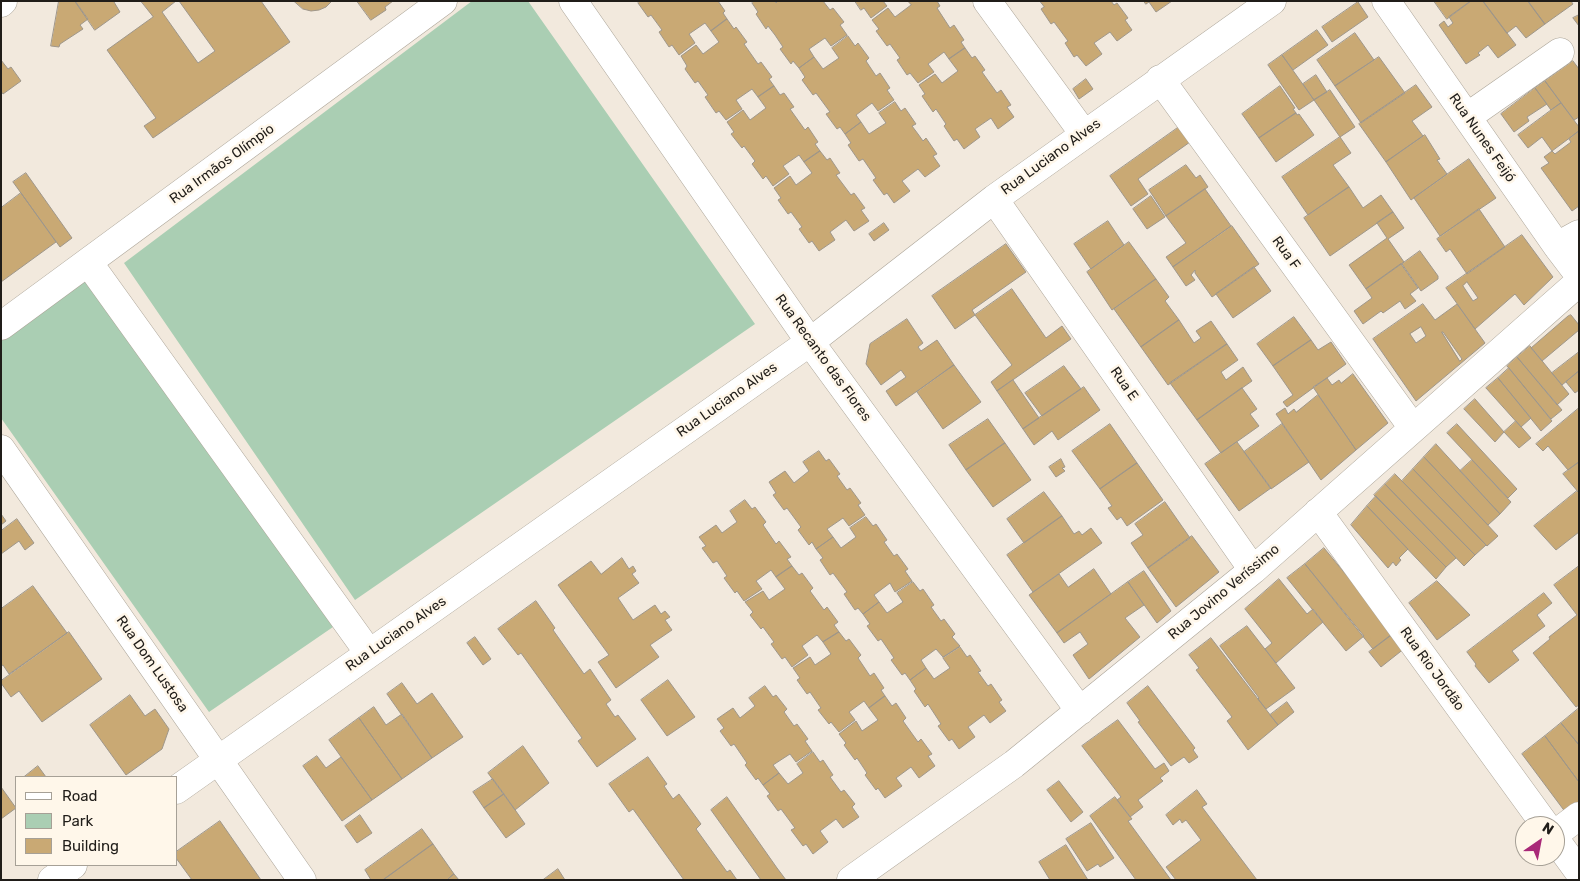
<!DOCTYPE html>
<html>
<head>
<meta charset="utf-8">
<style>
  body { margin:0 }
  #map { position:relative; width:1580px; height:881px; overflow:hidden; background:#f2e9dd; font-family:Rubik,sans-serif }
  canvas { display:block }
  .frame { position:absolute; inset:0; border:2px solid #201d19; pointer-events:none }
  .legend { position:absolute; left:15px; top:776px; width:162px; height:90px; box-sizing:border-box; background:#fff7ea; border:1px solid #a6a096; margin:0; padding:6px 9px; list-style:none; font-size:15px; color:#201d19 }
  .legend li { display:flex; align-items:center; gap:10px; height:25px }
  .legend b { width:25px; border:1px solid #a6a096 }
  .north { position:absolute; left:1515px; top:816px; width:50px; height:50px; box-sizing:border-box; background:#fff7ea; border:1px solid #a6a096; border-radius:50%; rotate:33deg; font-size:14px; font-weight:700; line-height:20px; text-align:center; color:#201d19 }
  .north::after { content:''; display:block; margin:auto; width:18px; height:22px; background:#a92978; clip-path:polygon(50% 0,100% 100%,50% 72%,0 100%) }
</style>
</head>
<body>
<div id="map">
<canvas width="1580" height="881"></canvas>
<div class="frame"></div>
<ul class="legend">
<li><b style="height:6px;background:#fff"></b>Road</li>
<li><b style="height:14px;background:#aaceb3"></b>Park</li>
<li><b style="height:14px;background:#c9a974"></b>Building</li>
</ul>
<div class="north">N</div>
</div>
<script>
const ctx = document.querySelector('canvas').getContext('2d');
ctx.lineJoin = 'round';
function paint(path, color) {
  ctx.fillStyle = color;
  ctx.fill(path, 'evenodd');
}
function strokePath(path, color, width, dash) {
  ctx.strokeStyle = color;
  ctx.lineWidth = width;
  ctx.lineCap = dash ? 'butt' : 'round';
  ctx.setLineDash(dash || []);
  ctx.stroke(path);
}
function label(font, color, halo, rows, align = 'center') {
  ctx.font = font + ' Rubik,sans-serif';
  ctx.lineWidth = 5;
  ctx.setLineDash([]);
  ctx.textBaseline = 'middle';
  ctx.strokeStyle = halo;
  ctx.fillStyle = color;
  for (const [text, x, y, turn = 0] of rows) {
    ctx.save();
    ctx.translate(x, y);
    ctx.rotate((+turn || 0) * Math.PI / 180);
    ctx.textAlign = isNaN(turn) ? turn : align;
    if (halo) ctx.strokeText(text, 0, 0);
    ctx.fillText(text, 0, 0);
    ctx.restore();
  }
}
const green = new Path2D(`
  M472 1H528L755 324 355 600 124 263Z
  M88 279 333 627 209 712 1 418V341Z`);
const building = new Path2D(`
  M59 1H75L88 19 80 25 83 29 60 44 59 47 51 46Z
  M75 1H116L114 2 120 12 95 30Z
  M141 1H176L162 12 198 63 215 51 179 1H261L290 42 153 138 144 126 156 118 107 50 153 17Z
  M294 1H332L326 7 319 10 311 11 303 9Z
  M357 1H393L385 7 386 10 371 20Z
  M640 1H718L725 11 723 13 727 19 711 31 705 23 689 34 695 43 679 55 672 45 669 47 659 32 662 30 651 15 648 17 638 3Z
  M754 1H775L776 3 778 1H823L830 10 833 8 844 22 840 25 847 35 831 46 825 38 809 49 814 57 799 68 793 61 791 64 780 49 783 47 775 35 768 26 766 29 756 14 758 12 752 3Z
  M855 1H883L887 6 871 18 864 8 861 10Z
  M908 1H937L940 6 937 8 950 28 954 25 964 40 961 42 965 48 949 59 944 52 928 64 934 72 918 83 910 73 907 75 897 60 900 58 890 44 887 46 876 31 879 29 872 20 888 8 895 17 911 5Z
  M1040 1H1111L1114 5 1117 3 1128 18 1125 20 1132 30 1117 41 1110 32 1094 43 1102 54 1086 66 1077 55 1074 57 1065 43 1068 41 1054 22 1051 24 1041 9 1044 7Z
  M1144 1H1172L1156 12 1149 2 1146 4Z
  M1434 1H1471L1447 19Z
  M1471 1H1483L1516 45 1498 58 1488 45 1478 53 1480 55 1466 64 1439 25 1444 21 1448 27 1453 23 1449 17Z
  M1483 1H1528L1545 24 1526 38 1516 26 1507 33Z
  M1528 1H1571L1573 4 1545 24Z
  M1358 2 1368 17 1332 42 1322 27Z
  M1579 15V26L1573 18Z
  M727 19 734 29 736 27 747 42 744 44 758 64 761 62 772 77 769 79 774 86 758 97 752 89 736 100 742 109 726 120 719 111 716 113 705 97 708 95 698 81 695 83 685 69 687 66 681 56 696 45 703 54 719 42 711 31Z
  M1317 30 1328 45 1293 70 1282 55Z
  M1355 33 1374 60 1335 86 1317 60Z
  M848 36 855 46 858 43 869 58 866 61 876 76 880 73 890 88 887 90 894 100 878 111 872 103 856 115 861 122 845 134 840 127 837 129 826 114 830 112 816 93 813 95 802 80 805 77 799 68 814 57 823 69 839 58 832 48Z
  M965 48 972 58 975 56 985 70 982 72 997 93 1001 90 1011 105 1007 107 1014 117 998 129 991 118 975 129 980 137 964 149 957 139 954 141 944 126 946 124 936 109 933 112 922 96 925 94 919 85 935 74 942 83 958 71 949 59Z
  M1282 55 1314 100 1299 110 1268 65Z
  M1379 57 1405 93 1361 123 1335 86Z
  M1 60 8 69 11 67 21 81 3 94 1 91Z
  M1573 61 1579 69V117L1574 120 1545 81Z
  M1316 75 1327 92 1314 100 1303 84Z
  M1086 79 1093 89 1079 99 1073 89Z
  M1545 81 1561 103 1551 110 1535 88Z
  M1416 85 1432 107 1412 121 1423 136 1386 162 1359 124Z
  M774 86 780 95 784 93 794 107 790 109 805 130 808 127 818 142 815 144 820 151 804 162 799 155 783 166 789 174 773 186 766 176 763 179 752 164 755 161 744 146 742 148 731 134 734 132 727 122 743 110 750 120 766 108 758 97Z
  M1280 86 1295 108 1293 109 1296 113 1259 138 1242 114Z
  M1535 88 1547 104 1527 117 1529 121 1514 132 1501 114Z
  M1330 90 1355 127 1340 137 1314 100Z
  M895 102 901 111 905 108 916 124 912 126 918 134 923 141 926 138 937 154 933 156 940 166 925 177 918 169 902 181 910 191 894 203 887 193 884 195 873 180 876 178 863 159 859 161 848 145 851 143 845 134 861 122 869 134 886 123 879 113Z
  M1561 103 1579 127V131L1552 151 1542 137 1528 148 1518 135Z
  M1296 113 1297 115 1299 114 1314 135 1276 162 1259 138Z
  M1179 127 1190 142 1138 179 1148 194 1131 206 1110 176Z
  M1579 131V206L1572 211 1541 168 1549 163 1544 157 1552 151 1555 154 1571 142 1569 139Z
  M1425 135 1440 159 1437 160 1447 174 1411 200 1386 162Z
  M1340 137 1351 153 1333 165 1349 187 1308 215 1282 177Z
  M820 151 827 160 830 158 840 173 836 175 851 195 854 193 865 208 861 210 869 221 854 231 846 220 830 232 835 240 819 251 812 241 809 243 799 229 802 227 791 212 788 214 778 200 781 198 774 188 790 176 796 185 812 173 804 162Z
  M1469 159 1496 198 1440 236 1414 198Z
  M1186 165 1196 178 1200 175 1208 187 1166 216 1149 190Z
  M26 173 72 238 60 247 13 182Z
  M1349 187 1363 208 1381 195 1393 212 1330 256 1304 218Z
  M1205 189 1231 226 1173 267 1166 257 1186 243 1166 216Z
  M21 193 56 242 1 282V208Z
  M1151 196 1165 217 1147 229 1133 209Z
  M1479 209 1505 247 1467 274 1450 249 1446 252 1437 239Z
  M1393 212 1404 228 1388 239 1404 262 1366 289 1349 265 1387 238 1377 223Z
  M1108 221 1124 245 1091 269 1074 244Z
  M884 223 889 230 874 241 869 234Z
  M1232 226 1259 264 1212 297 1195 273V270L1191 275 1195 280 1186 286 1173 267Z
  M1522 235 1553 277 1524 305 1515 294 1475 329 1446 288ZM1467 282 1478 298 1473 301 1463 286Z
  M1129 242 1156 279 1112 310 1087 272Z
  M1006 244 1026 272 972 310 975 315 955 329 932 296Z
  M1420 251 1438 276V279L1421 291 1402 264Z
  M1401 264 1418 288 1410 294 1416 301 1405 309 1400 301 1383 313 1381 311 1363 324 1354 311 1372 298 1366 289Z
  M1254 267 1271 291 1233 318 1216 294Z
  M1156 279 1169 297 1165 301 1179 320 1141 347 1114 309Z
  M1012 289 1046 338 1062 326 1071 339 997 391 991 382 1012 365 975 315Z
  M1423 304 1435 320 1457 304 1485 343 1416 401 1373 339ZM1421 327 1426 336 1416 343 1410 334ZM1442 332H1443L1462 359 1460 361Z
  M1571 315 1579 325V330L1542 361 1531 348 1568 316Z
  M1294 317 1311 340 1273 366 1257 344Z
  M907 319 923 343 918 347 921 351 937 340 954 365 896 406 886 391 906 377 901 370 881 385 866 364 870 344Z
  M1179 320 1194 343 1201 338 1196 331 1211 321 1227 344 1168 385 1141 347Z
  M1311 340 1318 350 1331 342 1346 364 1287 407 1283 402 1293 395 1273 366Z
  M1227 344 1238 360 1221 372 1226 380 1243 367 1252 381 1197 420 1170 383Z
  M1530 346 1569 394 1557 405 1517 357Z
  M1579 352V371L1562 385 1552 373Z
  M1517 357 1562 410 1551 419 1507 366Z
  M954 365 981 402 943 429 917 392Z
  M1064 366 1081 389 1042 416 1025 393Z
  M1509 368 1552 421 1541 431 1498 378Z
  M1579 371V390L1575 393 1566 382Z
  M1353 374 1388 423 1356 450 1313 387 1327 378 1332 385 1339 380 1341 383Z
  M1498 378 1531 418 1521 427 1486 388Z
  M1013 380 1039 418 1023 429 997 391Z
  M1084 387 1100 410 1058 440 1052 431 1034 445 1023 429Z
  M1242 388 1257 409 1250 414 1259 426 1221 453 1197 420Z
  M1318 395 1356 450 1321 480 1276 414 1285 408 1288 414 1294 409 1296 412Z
  M1475 399 1504 432 1495 442 1464 409Z
  M1579 408V462L1568 470 1548 446 1543 451 1536 444Z
  M988 419 1005 443 966 470 949 445Z
  M1516 421 1531 438 1519 448 1504 432Z
  M1110 424 1137 463 1100 489 1072 451Z
  M1282 424 1309 462 1271 489 1244 452Z
  M1457 424 1517 489 1508 498 1447 433Z
  M1237 442 1271 488 1239 511 1205 464Z
  M1005 443 1031 480 993 507 966 470Z
  M1436 444 1500 514 1488 525 1424 457Z
  M819 451 826 461 829 459 840 474 837 476 847 490 850 488 861 503 858 505 865 515 849 526 843 518 827 529 833 537 816 549 812 542 809 545 798 530 801 527 787 508 784 510 773 495 776 493 769 482 785 471 794 483 809 471 803 462Z
  M1424 457 1498 536 1487 546 1413 469Z
  M1061 459 1065 467 1062 468 1065 471 1056 477 1049 467Z
  M1472 460 1511 502 1500 514 1460 471Z
  M1579 462V493L1563 474Z
  M1137 463 1163 500 1127 526 1121 517 1117 520 1108 508 1112 506 1100 489Z
  M1413 469 1486 545 1475 555 1402 481Z
  M1395 474 1475 555 1464 566 1385 484Z
  M1385 484 1456 558 1446 567 1374 495Z
  M1577 491 1579 493V532L1556 550 1534 526Z
  M1044 492 1062 516 1024 543 1007 519Z
  M1376 496 1446 567 1436 579 1367 506Z
  M745 500 752 509 755 507 766 522 763 525 776 544 779 541 791 557 787 559 792 566 776 577 771 570 756 581 762 589 744 601 737 591 735 593 724 578 727 576 717 561 713 563 702 548 706 546 699 537 716 525 722 533 737 522 730 511Z
  M1165 502 1190 538 1148 568 1131 543 1143 535 1135 524Z
  M1367 506 1408 549 1399 558 1401 560 1396 566 1393 562 1388 568 1351 525Z
  M1 514 6 521 1 525Z
  M1062 516 1074 534 1079 531 1082 535 1091 528 1102 543 1033 592 1007 555Z
  M866 517 873 526 876 524 887 540 884 542 894 556 897 554 908 569 905 571 912 581 895 592 890 583 874 595 879 602 863 614 858 608 855 610 844 594 847 592 833 573 830 575 820 560 823 558 816 549 833 537 841 548 856 537 850 528Z
  M17 519 34 543 25 550 19 541 1 554V531Z
  M1192 536 1219 572 1176 607 1148 568Z
  M1324 548 1394 633 1373 649 1305 564Z
  M622 558 629 569 633 566 636 571 632 574 639 583 618 598 633 620 655 605 661 614 665 611 670 617 665 620 672 630 650 645 659 657 616 688 598 662 609 655 558 585 591 561 601 574Z
  M1305 564 1364 636 1346 651 1287 578Z
  M792 566 799 575 802 573 813 588 810 591 824 610 827 607 838 622 834 625 839 632 823 642 817 635 802 646 808 655 792 667 785 657 782 659 771 644 774 642 763 627 761 629 750 615 753 612 745 602 763 591 769 600 785 589 776 577Z
  M1579 566V705L1576 707 1533 653 1550 639 1549 637 1577 615 1554 585Z
  M1094 569 1111 594 1057 633 1029 595 1059 574 1068 587Z
  M1144 571 1171 611 1157 623 1128 582Z
  M1279 579 1307 614 1313 609 1323 622 1276 663 1265 649 1272 643 1245 609Z
  M1437 581 1470 615 1437 640 1409 603Z
  M913 582 920 591 923 589 934 605 931 607 941 621 944 619 955 634 952 637 960 646 943 657 936 649 921 660 926 668 910 680 905 673 902 675 891 660 894 658 881 639 878 641 867 626 870 624 863 614 879 602 887 613 903 602 897 593Z
  M1128 582 1144 605 1125 618 1140 637 1089 679 1073 655 1088 644 1080 632 1064 643 1057 633Z
  M33 586 67 633 9 674 3 665 1 666V609Z
  M1544 593 1552 603 1537 615 1545 626 1512 651 1519 660 1489 683 1475 666 1476 664 1467 652Z
  M536 601 555 628 553 630 584 674 590 669 611 700 606 704 615 717 618 715 636 739 597 767 578 741 582 738 521 653 518 655 498 629Z
  M1247 626 1295 688 1266 709 1258 699 1259 698 1220 646Z
  M69 632 102 679 42 722 19 691 11 697 1 683V681Z
  M839 632 846 641 849 639 861 655 858 658 870 676 874 673 884 688 881 690 885 696 869 708 864 701 849 712 855 720 839 732 831 722 829 724 818 710 821 708 810 692 807 694 797 680 800 678 793 668 810 657 815 665 831 654 823 642Z
  M1394 633 1405 648 1381 667 1369 652Z
  M475 637 491 659 483 665 467 643Z
  M1211 638 1278 725 1248 750 1227 721 1232 717 1196 670 1199 668 1189 655Z
  M960 647 967 657 970 655 981 671 978 672 988 686 991 684 1002 700 999 702 1006 711 990 723 984 715 968 727 975 737 959 749 952 739 949 741 938 726 941 724 928 704 925 707 914 691 916 689 910 680 926 668 934 679 950 668 943 658Z
  M668 680 695 717 667 736 641 700Z
  M402 683 417 704 432 693 463 737 432 758 387 694Z
  M765 686 773 697 776 695 787 709 784 712 794 726 797 724 808 739 805 741 812 751 796 762 790 754 773 765 779 773 763 785 758 778 756 780 745 765 747 763 734 744 731 746 720 731 724 728 717 719 733 708 740 718 755 706 749 698Z
  M1148 686 1195 748 1193 750 1198 757 1189 763 1184 757 1171 766 1138 722 1140 721 1127 703Z
  M130 695 145 716 155 709 169 729 162 749 126 775 90 725Z
  M885 696 892 706 896 703 906 718 903 721 918 742 921 739 932 754 928 756 935 766 919 778 911 767 896 778 902 786 885 798 878 788 876 790 865 775 867 773 857 758 855 760 844 745 846 743 839 734 856 721 862 731 878 720 869 708Z
  M1287 702 1294 712 1278 725 1270 715Z
  M374 707 386 725 402 714 432 758 402 779 359 718Z
  M1578 709 1579 710V745L1561 723Z
  M359 718 402 779 372 800 329 740Z
  M1118 720 1155 769 1164 763 1169 771 1160 778 1163 781 1138 800 1143 807 1130 817 1117 800 1121 797 1082 746Z
  M1561 723 1579 745V782L1545 736Z
  M1545 736 1579 782V803L1566 813 1522 754Z
  M523 746 549 783 515 810 488 773Z
  M813 752 820 762 823 760 833 775 830 777 841 792 844 790 855 804 852 807 859 817 843 828 836 819 820 831 828 842 813 854 806 844 803 846 791 830 795 828 781 809 778 811 767 796 770 794 763 785 779 773 788 784 803 773 797 764Z
  M317 756 326 768 341 757 372 800 342 821 303 766Z
  M648 757 667 784 664 786 673 799 679 794 701 824 696 829 727 872 730 870 737 880H684L633 809 629 812 609 784Z
  M38 766 46 777H24Z
  M493 779 504 794 484 808 473 792Z
  M1059 781 1083 812 1071 822 1047 790Z
  M1 787 16 808 1 819Z
  M1197 790 1207 804 1202 807 1257 880H1176L1166 867 1201 840 1186 820 1182 823 1180 819 1173 825 1166 815Z
  M504 794 525 824 506 838 484 808Z
  M727 797 777 868 786 880H761L711 810Z
  M1115 797 1132 819 1128 821 1171 880H1136L1090 816Z
  M360 815 372 833 357 843 345 826Z
  M220 821 261 880H192L176 858V852Z
  M1091 823 1114 858 1100 867 1098 864 1087 871 1066 839Z
  M422 829 433 844 383 880H371L365 870Z
  M433 844 454 874 449 878 447 880H383Z
  M1066 845 1088 880H1050L1039 862Z
  M558 869 565 880H543Z
  M454 874 459 880H447L449 878Z`);
const minor = new Path2D(`
  M573 1 810 342 1080 711
  M987 1 1084 134
  M1386 1 1557 246 1579 275
  M1 3 3 1
  M1160 79 1413 428
  M1467 117 1560 52
  M994 199 1253 570
  M1557 246 1579 234
  M88 262 369 653
  M1 326 443 1
  M1 449 302 880
  M1318 512 1546 826
  M176 790 810 342 994 199 1272 1
  M1555 834 1579 816
  M1555 839 1579 872
  M52 880 73 865
  M851 880 1014 764 1253 570 1579 282`);
const streetNames = [
  ["Rua Nunes Feijó",1482,138,55],
  ["Rua Luciano Alves",1051,157,-36],
  ["Rua Irmãos Olímpio",222,164,-36],
  ["Rua F",1286,253,54],
  ["Rua Recanto das Flores",823,358,54],
  ["Rua E",1124,384,55],
  ["Rua Luciano Alves",727,400,-35],
  ["Rua Jovino Veríssimo",1224,592,-40],
  ["Rua Luciano Alves",396,634,-35],
  ["Rua Dom Lustosa",152,664,55],
  ["Rua Rio Jordão",1432,669,54]
];
paint(green, '#aaceb3');
paint(building, '#c9a974');
strokePath(building, '#9e968a', 1);
strokePath(minor, '#aca599', 29);
strokePath(minor, '#fff', 28);
label('14px', '#201d19', '#fff7ea', streetNames);
</script>
</body>
</html>
